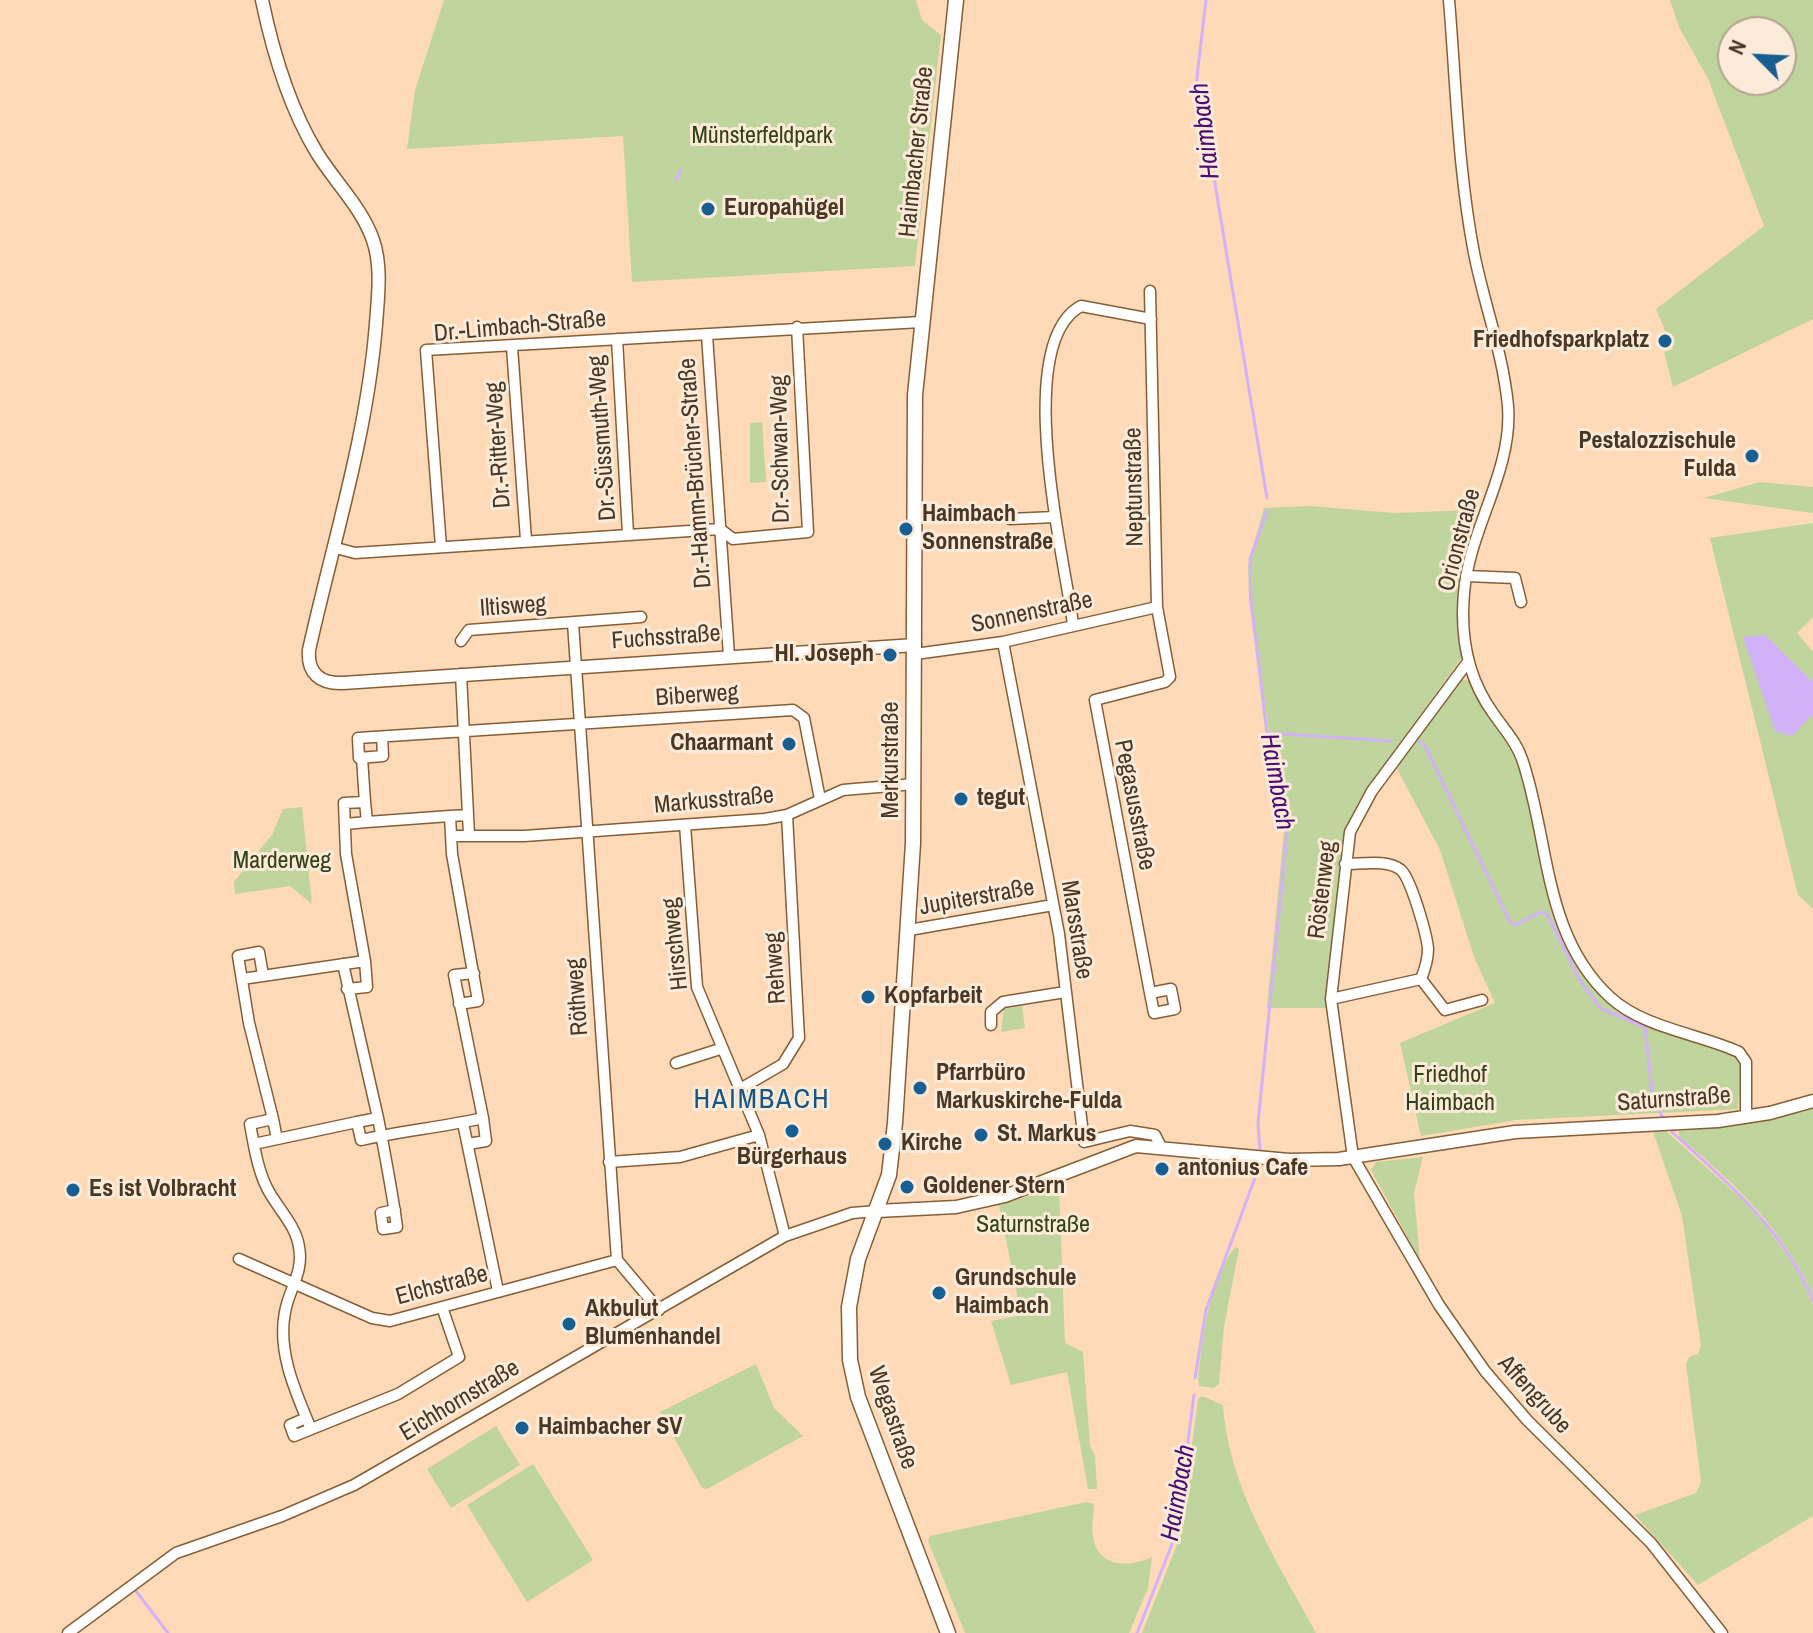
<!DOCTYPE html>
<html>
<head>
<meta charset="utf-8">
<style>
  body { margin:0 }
  #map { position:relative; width:1813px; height:1633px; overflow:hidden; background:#fedab8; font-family:"Archivo Narrow",sans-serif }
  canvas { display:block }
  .north { position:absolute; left:1717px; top:16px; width:80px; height:80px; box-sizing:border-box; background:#fdebda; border:2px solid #b5a392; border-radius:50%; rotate:294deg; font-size:22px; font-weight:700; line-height:32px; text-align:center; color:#493726 }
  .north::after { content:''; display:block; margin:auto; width:28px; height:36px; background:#175f93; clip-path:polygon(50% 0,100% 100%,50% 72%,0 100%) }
</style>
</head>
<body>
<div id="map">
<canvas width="1813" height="1633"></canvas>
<div class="north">N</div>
</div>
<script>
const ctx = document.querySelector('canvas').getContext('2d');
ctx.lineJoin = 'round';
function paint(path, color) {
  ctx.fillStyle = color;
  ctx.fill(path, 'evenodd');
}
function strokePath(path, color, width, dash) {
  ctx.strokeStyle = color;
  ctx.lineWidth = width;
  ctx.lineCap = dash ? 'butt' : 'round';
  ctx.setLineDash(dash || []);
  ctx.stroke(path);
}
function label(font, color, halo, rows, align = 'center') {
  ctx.font = font + ' "Archivo Narrow",sans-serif';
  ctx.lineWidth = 6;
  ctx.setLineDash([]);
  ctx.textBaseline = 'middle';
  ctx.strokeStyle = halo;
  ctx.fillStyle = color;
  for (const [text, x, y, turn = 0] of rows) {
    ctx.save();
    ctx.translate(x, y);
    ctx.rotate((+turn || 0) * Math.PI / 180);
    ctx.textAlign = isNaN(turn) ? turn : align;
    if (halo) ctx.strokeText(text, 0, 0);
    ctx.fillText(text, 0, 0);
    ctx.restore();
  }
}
const green = new Path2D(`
  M444 0H916L922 20 941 35 915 266 632 282 623 136 407 149 415 90Z
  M1670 0H1813V319L1673 387 1664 352 1673 349 1656 309 1764 226 1708 79 1679 27ZM1733 32H1781V80H1733Z
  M762 422 766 482 750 483V423Z
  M1760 482 1813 487V513L1704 498Z
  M1310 506 1394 513 1472 510 1480 517 1458 605 1462 657 1359 801 1346 826 1326 1008H1267L1284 831 1249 600 1248 565 1264 508Z
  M1813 523V617L1797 633 1813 652V909L1798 895 1710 538Z
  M1462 679 1471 682C1486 706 1510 733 1519 760 1544 841 1539 939 1607 1001 1641 1032 1696 1035 1735 1055L1741 1066 1738 1109 1517 1120 1421 1136 1400 1043 1495 1003 1474 957 1440 850 1396 767Z
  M302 807 312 904 290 886 235 894 234 882 272 835 283 809Z
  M1022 1006 1025 1028 1001 1032 1004 1009Z
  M1813 1107V1296C1784 1230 1734 1182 1679 1137V1131L1771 1119Z
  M1666 1131 1757 1213 1799 1272 1813 1305V1516L1698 1585 1635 1515 1696 1493 1701 1482 1686 1364 1689 1357 1698 1354 1701 1346 1682 1216 1653 1132Z
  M1423 1157 1414 1193 1420 1260 1371 1170 1376 1162Z
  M1059 1187 1065 1343 1083 1352 1090 1445 1095 1456 1097 1489H1088L1067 1372 1011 1385 991 1321 1021 1315 999 1205Z
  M1235 1247 1239 1249 1224 1326 1219 1384 1214 1388 1199 1386 1198 1379C1202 1337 1209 1281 1235 1247Z
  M756 1364 774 1408 803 1436 707 1489 702 1488 660 1412Z
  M1202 1396 1223 1405C1228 1488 1278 1562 1316 1633H1142L1180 1537 1198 1399Z
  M496 1426 520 1465 451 1508 427 1469Z
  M533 1464 593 1560 527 1602 467 1505Z
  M1086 1502 1094 1504C1094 1514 1091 1526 1093 1536 1097 1568 1130 1568 1152 1557L1148 1588 1129 1633H965L928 1541 930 1536Z`);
const water = new Path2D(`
  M1765 635 1813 682V714L1792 736 1775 731 1743 637Z`);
const stream = new Path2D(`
  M1206 0 1197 77V95L1204 117 1267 498
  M676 181 681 170
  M1267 733 1391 741
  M1418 741 1425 746 1510 922 1516 925 1540 912 1547 914 1579 979 1600 1008 1645 1027 1653 1100 1662 1116
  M1672 1132C1727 1182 1785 1230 1813 1301
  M1260 1151 1258 1123 1287 833 1267 733 1251 601 1250 559 1267 511
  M1195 1378 1206 1310 1259 1167
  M136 1591 168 1633
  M1137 1633 1176 1534 1194 1395`);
const minor = new Path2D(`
  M1449 0C1456 84 1458 170 1474 253 1484 304 1503 353 1508 406 1513 471 1469 529 1464 593 1460 637 1467 677 1493 713 1503 728 1516 741 1522 759 1550 840 1542 935 1611 998 1644 1028 1700 1034 1739 1052L1746 1062V1117
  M707 335 729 656
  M617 339 628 534
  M512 347 526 540
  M1006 514 1010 519 1055 517
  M720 529 733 539 808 532 797 327
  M441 547 426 350 921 322
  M336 548 355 553 720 529
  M1466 576 1515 578 1521 602
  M573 623 617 1260 659 1310
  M1073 624C1065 560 1011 344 1081 306L1151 319
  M461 641 469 630 641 617
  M1003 642 1059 934 1084 1142 1130 1131 1155 1135 1160 1145
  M915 654 1003 642 1157 607
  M1467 663 1372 791 1350 832 1331 999 1353 1157 1439 1305 1485 1371 1527 1420 1651 1543 1722 1633
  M461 674 469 835
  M382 737 383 756 359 758 358 738 793 710 804 718 820 799
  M362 758 365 802
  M367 822 450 816
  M345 824 367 822 365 802 344 803 346 854 365 961
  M685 825 697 987 759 1135 785 1236
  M452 836H524L765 819 787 815 843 790 914 784
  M1345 864C1362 864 1388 859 1401 870 1411 879 1427 935 1428 949 1428 960 1425 969 1421 979
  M909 930 1053 905
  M343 964 378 1118
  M474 973 454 975 483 1118
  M263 975 259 952 238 956 249 1023 273 1119
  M242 979 365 961 367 987 347 989
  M1171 989 1175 1009 1154 1013 1150 993Z
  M1150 993 1095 700 1165 682 1170 677 1157 607 1150 291
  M1331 999 1421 979 1445 1010 1482 1000
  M459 1004 478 1001 452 854 450 816 468 815
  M991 1025V1012L1003 1002 1065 992
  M676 1063 720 1049
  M740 1089 783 1064 799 1038 787 815
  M463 1123 498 1291
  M277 1139 273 1119 250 1124C254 1145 257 1168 267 1188 277 1208 296 1225 299 1247 304 1272 289 1289 285 1312 277 1352 296 1393 311 1429
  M254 1144 357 1122
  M609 1162 680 1157 759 1135
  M395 1210 381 1213 383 1229 397 1227C392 1191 385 1154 378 1118L357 1122 361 1140C402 1131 443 1127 483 1118L486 1141 468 1144
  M239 1259 372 1318 390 1321 617 1260
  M306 1418 290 1425 294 1436 398 1394 459 1357 442 1307
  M68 1633 176 1553 282 1516 354 1485 785 1236 852 1213 877 1211`);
const tertiary = new Path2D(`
  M262 0C273 53 289 107 317 153 335 182 362 208 373 240 382 266 378 297 376 324 367 436 333 542 309 650 307 674 321 684 343 683L915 645
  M877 1211 956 1207 1005 1196 1136 1146 1289 1160 1339 1159 1515 1132 1718 1121 1770 1113 1813 1101`);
const secondary = new Path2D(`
  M948 1633 858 1397 850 1360 849 1307 858 1259 889 1175 895 1123 913 843 915 395 956 0`);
const markers = [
  [708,209,8,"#175f93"],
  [1665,341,8,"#175f93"],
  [1752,456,8,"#175f93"],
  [906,529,8,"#175f93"],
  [890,655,8,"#175f93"],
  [789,744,8,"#175f93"],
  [961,799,8,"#175f93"],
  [868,997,8,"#175f93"],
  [920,1088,8,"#175f93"],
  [792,1131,8,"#175f93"],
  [981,1135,8,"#175f93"],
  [885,1144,8,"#175f93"],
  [1162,1169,8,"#175f93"],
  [907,1187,8,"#175f93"],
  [73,1190,8,"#175f93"],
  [939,1293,8,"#175f93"],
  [569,1324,8,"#175f93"],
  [522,1428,8,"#175f93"]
];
const parkNames = [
  ["Münsterfeldpark",762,137],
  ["Marderweg",282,862],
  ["Friedhof",1450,1076],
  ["Haimbach",1450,1104],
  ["Saturnstraße",1033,1226]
];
const streetNames = [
  ["Haimbacher Straße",917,152,-84],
  ["Dr.-Limbach-Straße",520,327,-5],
  ["Dr.-Süssmuth-Weg",603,438,-94],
  ["Dr.-Ritter-Weg",499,445,-94],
  ["Dr.-Schwan-Weg",781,449,-91],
  ["Dr.-Hamm-Brücher-Straße",696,473,-94],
  ["Neptunstraße",1135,487,-91],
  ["Orionstraße",1460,540,-75],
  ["Iltisweg",513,607,-4],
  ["Sonnenstraße",1032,613,-12],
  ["Fuchsstraße",666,638,-4],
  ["Biberweg",697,696,-4],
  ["Merkurstraße",892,760,-90],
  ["Markusstraße",714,801,-5],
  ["Pegasusstraße",1134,805,79],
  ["Röstenweg",1323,890,-83],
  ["Jupiterstraße",977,898,-10],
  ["Marsstraße",1076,930,81],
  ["Hirschweg",676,944,-96],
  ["Rehweg",776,968,-94],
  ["Röthweg",578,997,-94],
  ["Saturnstraße",1674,1100,-4],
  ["Elchstraße",442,1286,-15],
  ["Affengrube",1534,1395,48],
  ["Eichhornstraße",460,1401,-31],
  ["Wegastraße",892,1418,71]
];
const poiNames = [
  ["Europahügel",724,209],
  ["Friedhofsparkplatz",1649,341,"right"],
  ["Pestalozzischule",1736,442,"right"],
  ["Fulda",1736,470,"right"],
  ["Haimbach",922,515],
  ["Sonnenstraße",922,543],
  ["Hl. Joseph",874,655,"right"],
  ["Chaarmant",773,744,"right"],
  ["tegut",977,799],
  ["Kopfarbeit",884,997],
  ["Pfarrbüro",936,1074],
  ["Markuskirche-Fulda",936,1102],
  ["St. Markus",997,1135],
  ["Kirche",901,1144],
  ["Bürgerhaus",792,1158,"center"],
  ["antonius Cafe",1178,1169],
  ["Goldener Stern",923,1187],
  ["Es ist Volbracht",89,1190],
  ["Grundschule",955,1279],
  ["Haimbach",955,1307],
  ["Akbulut",585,1310],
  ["Blumenhandel",585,1338],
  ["Haimbacher SV",538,1428]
];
const waterNames = [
  ["Haimbach",1206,131,-97],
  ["Haimbach",1276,782,80],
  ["Haimbach",1179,1493,-80]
];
const quarterNames = [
  ["HAIMBACH",762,1100]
];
paint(green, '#bfd59d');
paint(water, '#d3b2f9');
strokePath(stream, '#d3b2f9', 3);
strokePath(minor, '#855e36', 13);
strokePath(tertiary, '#855e36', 15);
strokePath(secondary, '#855e36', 17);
strokePath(minor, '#fff', 10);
strokePath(tertiary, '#fff', 12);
strokePath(secondary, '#fff', 14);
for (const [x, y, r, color] of markers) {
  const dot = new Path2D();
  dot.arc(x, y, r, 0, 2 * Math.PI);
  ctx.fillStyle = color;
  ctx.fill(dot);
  strokePath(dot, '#fdebda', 3);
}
label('24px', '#33411a', '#fdebda', parkNames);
label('24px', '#493726', '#fdebda', streetNames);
label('bold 24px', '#493726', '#fdebda', poiNames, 'left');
label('italic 26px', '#4a0b75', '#fdebda', waterNames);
ctx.letterSpacing = '2px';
label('28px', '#155686', '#fdebda', quarterNames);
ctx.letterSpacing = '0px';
</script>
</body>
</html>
